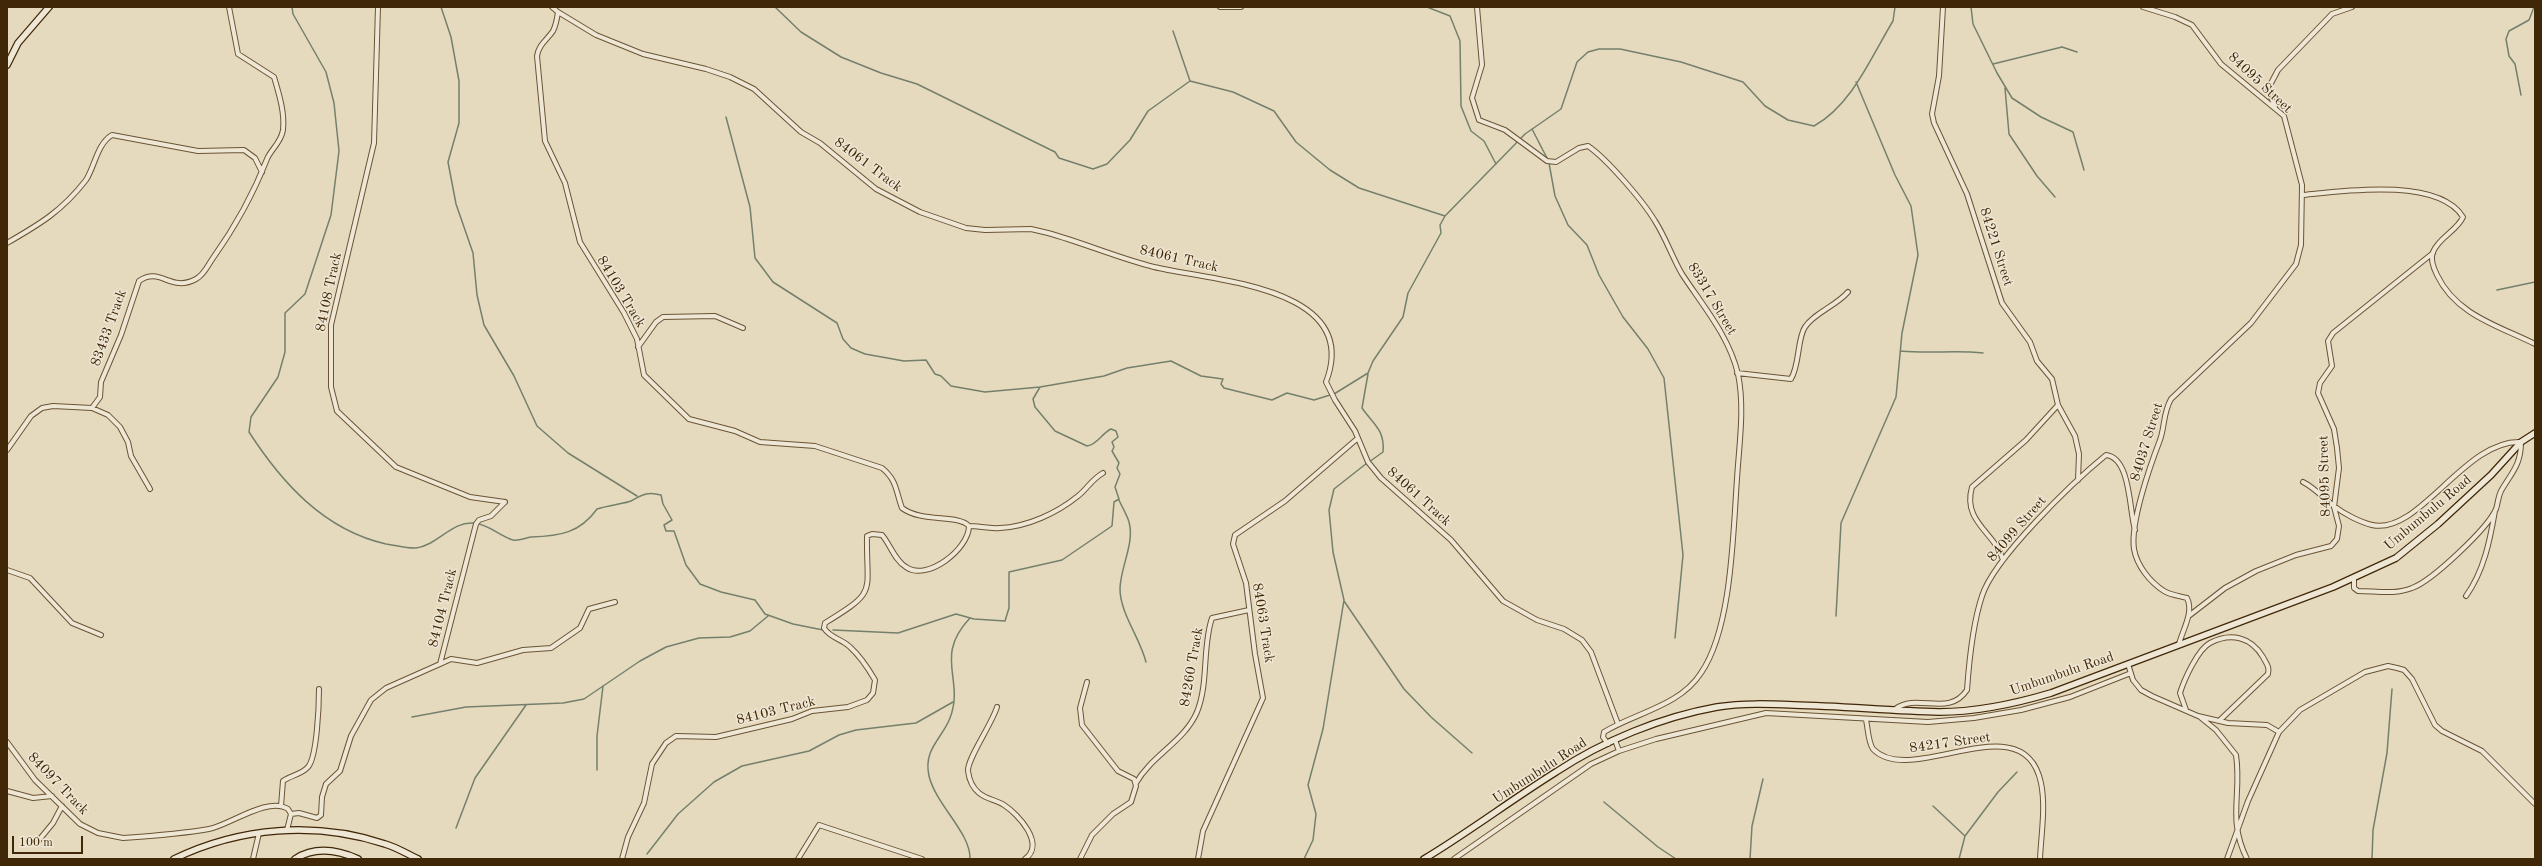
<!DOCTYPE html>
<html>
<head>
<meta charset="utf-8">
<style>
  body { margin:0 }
  #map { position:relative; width:2542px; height:866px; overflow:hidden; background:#e6dabe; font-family:"Old Standard TT",serif }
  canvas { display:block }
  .frame { position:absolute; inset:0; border:8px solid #402707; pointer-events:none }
  .scale { position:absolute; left:12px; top:836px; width:71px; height:18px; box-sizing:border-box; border:2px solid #402707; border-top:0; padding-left:5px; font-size:12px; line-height:14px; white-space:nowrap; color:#402707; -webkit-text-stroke:3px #efe7d5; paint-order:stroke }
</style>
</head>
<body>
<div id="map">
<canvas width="2542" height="866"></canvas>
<div class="frame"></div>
<div class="scale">100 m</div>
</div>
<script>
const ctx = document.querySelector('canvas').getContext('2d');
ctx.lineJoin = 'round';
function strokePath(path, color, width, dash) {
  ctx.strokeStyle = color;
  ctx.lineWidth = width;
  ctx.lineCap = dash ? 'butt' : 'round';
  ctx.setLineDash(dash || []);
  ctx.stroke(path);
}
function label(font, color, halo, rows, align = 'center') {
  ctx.font = font + ' "Old Standard TT",serif';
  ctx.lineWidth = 3;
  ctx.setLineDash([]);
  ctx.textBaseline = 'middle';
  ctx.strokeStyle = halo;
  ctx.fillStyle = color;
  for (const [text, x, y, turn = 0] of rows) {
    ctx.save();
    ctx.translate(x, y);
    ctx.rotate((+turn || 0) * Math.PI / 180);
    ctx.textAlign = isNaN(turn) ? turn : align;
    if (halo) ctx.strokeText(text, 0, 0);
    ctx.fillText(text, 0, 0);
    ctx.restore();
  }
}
const stream = new Path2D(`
  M292 7 293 14 326 72 334 103 339 151 331 215 305 294 285 313V352L278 377 251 417 249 432C282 483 324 530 386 544 395 545 408 549 416 548 438 545 452 521 474 523 488 524 500 536 513 540 519 541 525 538 531 537 560 536 580 533 597 509 605 506 627 503 631 501 642 495 647 491 661 495L663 504 672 520 664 525 666 531H674L686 565 700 584 721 592 755 600 765 614 793 624 823 630
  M441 7 451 37 459 81V123L448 162 456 204 473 253 477 295 484 325 514 376 537 426 568 453 637 496
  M775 7 801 32 841 57 881 73 917 84 1055 152 1059 158 1093 169 1107 164 1130 140 1148 111 1190 81 1233 92 1274 111 1296 142 1330 170 1359 188 1445 216
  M1427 7 1450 16 1460 41 1461 106 1471 131 1484 141 1496 164
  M1971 7 1973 24 1997 73 2012 98 2041 117 2073 132 2084 170
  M1173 31 1190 81
  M1993 64 2062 47 2077 52
  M2005 88 2009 134 2037 176 2055 197
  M2521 95 2515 64 2509 56 2506 39 2509 31 2529 20 2534 7
  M726 117 750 207 755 258 773 282 837 323 843 339 851 348 865 354 904 361 926 360 935 374 941 376 951 386 985 392 1040 387
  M1532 129 1548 160
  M1549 163 1555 196 1568 225 1587 245 1599 275 1623 317 1648 349 1664 378 1683 555 1675 638
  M2497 290 2535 282
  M1901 351C1928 354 1955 350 1983 353
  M1368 374 1362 408C1374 425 1385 430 1383 452L1369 462
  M1334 394 1368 373 1373 361 1403 317 1408 293 1441 233 1440 225 1445 216 1525 134 1561 109 1577 62 1588 52 1599 49H1620L1681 62 1743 82 1765 106 1788 120 1814 126C1852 105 1871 57 1893 21L1895 7
  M1119 500C1122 507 1127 515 1129 522 1135 543 1120 568 1120 589 1120 613 1140 638 1146 662
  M1344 601 1404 689 1431 717 1472 753
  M1836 616 1841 523 1896 397 1902 333 1918 255 1911 206 1895 175 1856 82
  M970 618C933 657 965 679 950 718 942 739 923 749 929 776 936 805 971 833 970 859
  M833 630 898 633 956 614 974 619 1005 621 1009 608V572L1062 560 1112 526 1114 502 1119 499 1115 487 1120 474 1117 468 1119 463 1112 451 1114 447 1112 442 1118 437 1116 431 1111 429C1101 434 1098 444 1087 446L1055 431 1035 407 1033 399 1040 387 1104 376 1127 368 1171 361 1201 376 1223 379 1221 384 1224 388 1272 400 1287 393 1314 400 1330 395
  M412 717 466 707 563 703 584 699 640 661 666 647 699 638 730 637 750 631 768 616
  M597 770V736L603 686
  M1604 802 1658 847 1676 859
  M1933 806 1965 836
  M456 828 475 778 526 705
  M647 854 678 814 714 782 742 766 809 751 839 735 856 730 916 723 953 702
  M1304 859 1313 840 1316 814 1308 785 1323 729 1344 600 1333 552 1329 510 1334 489 1367 463
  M1750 859 1752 826 1763 779
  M1959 859 1965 836 1998 792 2017 772
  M2372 859 2373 830 2387 753 2392 689`);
const street = new Path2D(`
  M378 7 374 143 331 325V387L337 411 396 467 470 497 505 502
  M552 7 558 12C557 19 556 25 553 31 547 40 539 44 537 56L545 141 565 183 580 242 624 313 637 339 644 375 689 419 735 431 760 442 815 446 882 468C897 480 896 492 902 508 922 523 958 514 969 526 969 549 927 582 906 567 895 561 890 544 882 535L872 534 867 536C866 594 879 590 825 623L824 628C830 638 842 639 850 647 860 656 868 668 875 680L873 693 867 700 848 707 812 711 792 719 716 737 676 736 666 743 652 764 644 803 628 837 622 859
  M1220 7H1241
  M1477 7 1482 65 1472 98 1479 120 1505 130 1547 161 1556 162 1579 148 1588 146C1607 159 1643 201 1655 221 1666 238 1672 257 1682 274 1703 306 1729 336 1738 374 1745 408 1739 445 1737 479 1733 533 1732 628 1701 673 1680 706 1635 713 1604 732L1603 737 1608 744
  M1943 7 1939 76 1932 114 1934 123 1967 194 2002 303 2030 342 2037 361 2052 379 2058 405 2075 436 2079 454 2078 480
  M2143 7 2175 17 2192 25 2221 64 2284 116 2302 185 2301 245 2296 264 2251 323 2171 399C2163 413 2165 426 2160 440 2150 466 2130 523 2134 549 2137 566 2150 582 2164 591 2170 595 2180 596 2187 598 2194 612 2183 629 2179 644
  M558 12 596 35 643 54 706 69 730 77 754 89 801 132 820 143 876 189 920 212 966 228 985 230 1031 229 1048 233C1084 243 1118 258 1154 267 1212 281 1363 286 1326 382L1335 400 1355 431 1368 462 1381 478 1451 540 1503 601 1537 620 1564 629 1582 640 1591 652 1618 724
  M2275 107 2268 89 2278 70 2332 14 2352 7
  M2302 195C2342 191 2438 177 2463 217 2457 231 2439 237 2433 252 2430 259 2434 269 2437 275 2456 315 2499 326 2535 344
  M7 243C40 224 62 211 86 180 95 166 97 144 112 135L198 151 244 150 255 158 262 172
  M638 347 656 322 663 317 715 316 743 328
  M1737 373 1791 379C1800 364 1797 339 1805 327 1814 313 1836 306 1848 292
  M92 408 100 397 101 382 121 335 139 281C161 266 170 293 196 279 204 275 208 265 213 258 235 227 253 195 267 159 271 149 281 143 283 130 285 113 279 94 274 77L238 54 229 7
  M7 450 31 416 42 408 53 406 92 408 108 415 120 427 128 442 131 456 150 489
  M2303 482C2315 488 2323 498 2334 506 2344 514 2360 522 2372 525 2419 536 2465 439 2521 442 2521 465 2512 472 2501 491 2498 497 2498 503 2496 509 2488 528 2432 581 2412 588 2395 595 2376 591 2358 591L2354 588V578
  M969 526C979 526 989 529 1000 528 1027 527 1057 513 1078 496 1088 488 1091 480 1103 473
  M2003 560C1995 532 1962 522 1972 487L2026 440 2058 405
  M7 570 30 578 72 623 101 635
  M2466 596C2484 571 2490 540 2495 511
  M2190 615 2225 588 2256 571 2296 555 2331 546 2337 539 2339 526 2334 507 2339 468 2337 448 2334 429 2318 393 2320 383 2332 366 2328 341 2333 333 2433 253
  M440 664 451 659 477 663 523 650 551 648 580 628 589 609 615 602
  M2128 664 2133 680 2141 690 2152 696 2198 716 2228 723 2267 725 2279 732 2300 710 2365 672 2388 666 2397 668 2404 670 2412 679 2435 725 2442 731 2482 751 2535 804
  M997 707C992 724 967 759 968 771 969 779 973 788 979 793 986 799 996 800 1004 805 1018 814 1046 844 1025 859
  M1895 709C1918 692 1948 718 1967 690 1969 662 1973 623 1982 596 1994 558 2073 482 2106 455 2131 458 2129 510 2135 530
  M2186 710 2180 693C2184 680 2198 649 2210 643 2231 632 2251 637 2263 657 2266 663 2270 667 2268 674L2219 721
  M2200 717 2216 730 2236 755C2242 794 2227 819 2247 859
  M1866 720C1868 728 1868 742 1873 749 1911 789 2024 701 2041 783 2046 807 2041 835 2040 859
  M1615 740 1619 751
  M7 742 35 780 80 824 98 833 123 838C152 836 181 834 209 829 230 825 268 796 288 809L291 814 287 830
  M1136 783C1152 755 1184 742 1197 712 1209 682 1202 647 1212 618L1249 610
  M7 791 33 798 52 796
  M281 806 283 781C291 775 301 775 308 767 317 757 319 705 319 689
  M291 814 299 813 317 818 321 815 322 797 326 784 340 771 351 736 371 700 386 688 440 664 476 524 479 520 491 516 505 502
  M39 840 53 823 62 806
  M253 859 259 833
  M798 859 819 825 922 859
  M1080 859 1092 835 1113 814 1131 802 1136 786 1134 779 1118 771 1082 725 1080 708 1087 682
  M1198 859 1203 831 1263 698 1255 654 1246 583 1233 544 1235 535 1285 501 1358 438
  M1454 859 1591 764 1619 751 1656 739 1766 713 1928 722 1974 718 2021 710 2070 697 2131 673
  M2227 859 2248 801 2279 732`);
const secondary = new Path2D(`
  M7 65 18 43 49 7
  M174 859C240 827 315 821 385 844 396 847 407 854 418 859
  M295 859C315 846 338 850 358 859
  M1424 859C1469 832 1511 800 1556 772 1603 741 1661 717 1717 707 1743 703 1769 704 1794 705 1843 706 1891 711 1939 712 1978 712 2014 704 2051 693L2333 587 2396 558 2438 524 2491 475 2521 442 2535 433`);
const streetNames = [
  ["84095 Street",2260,83,43],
  ["84061 Track",868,165,37],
  ["84221 Street",1996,247,72],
  ["84061 Track",1179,259,13],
  ["84108 Track",329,292,-78],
  ["84103 Track",621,292,59],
  ["83317 Street",1712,299,59],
  ["83433 Track",109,328,-70],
  ["84037 Street",2147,442,-73],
  ["84095 Street",2325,476,-92],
  ["84061 Track",1419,497,42],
  ["Umbumbulu Road",2428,513,-40],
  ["84099 Street",2017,529,-49],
  ["84104 Track",443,608,-76],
  ["84063 Track",1263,623,81],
  ["84260 Track",1192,667,-80],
  ["Umbumbulu Road",2062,674,-19],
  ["84103 Track",776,711,-14],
  ["84217 Street",1950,743,-8],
  ["Umbumbulu Road",1540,771,-33],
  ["84097 Track",58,784,46]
];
strokePath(stream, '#74806c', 1.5);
strokePath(street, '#6a5435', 6);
strokePath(secondary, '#402707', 8);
strokePath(street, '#efe7d5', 4);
strokePath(secondary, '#efe7d5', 5.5);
label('14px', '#402707', '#efe7d5', streetNames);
</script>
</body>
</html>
